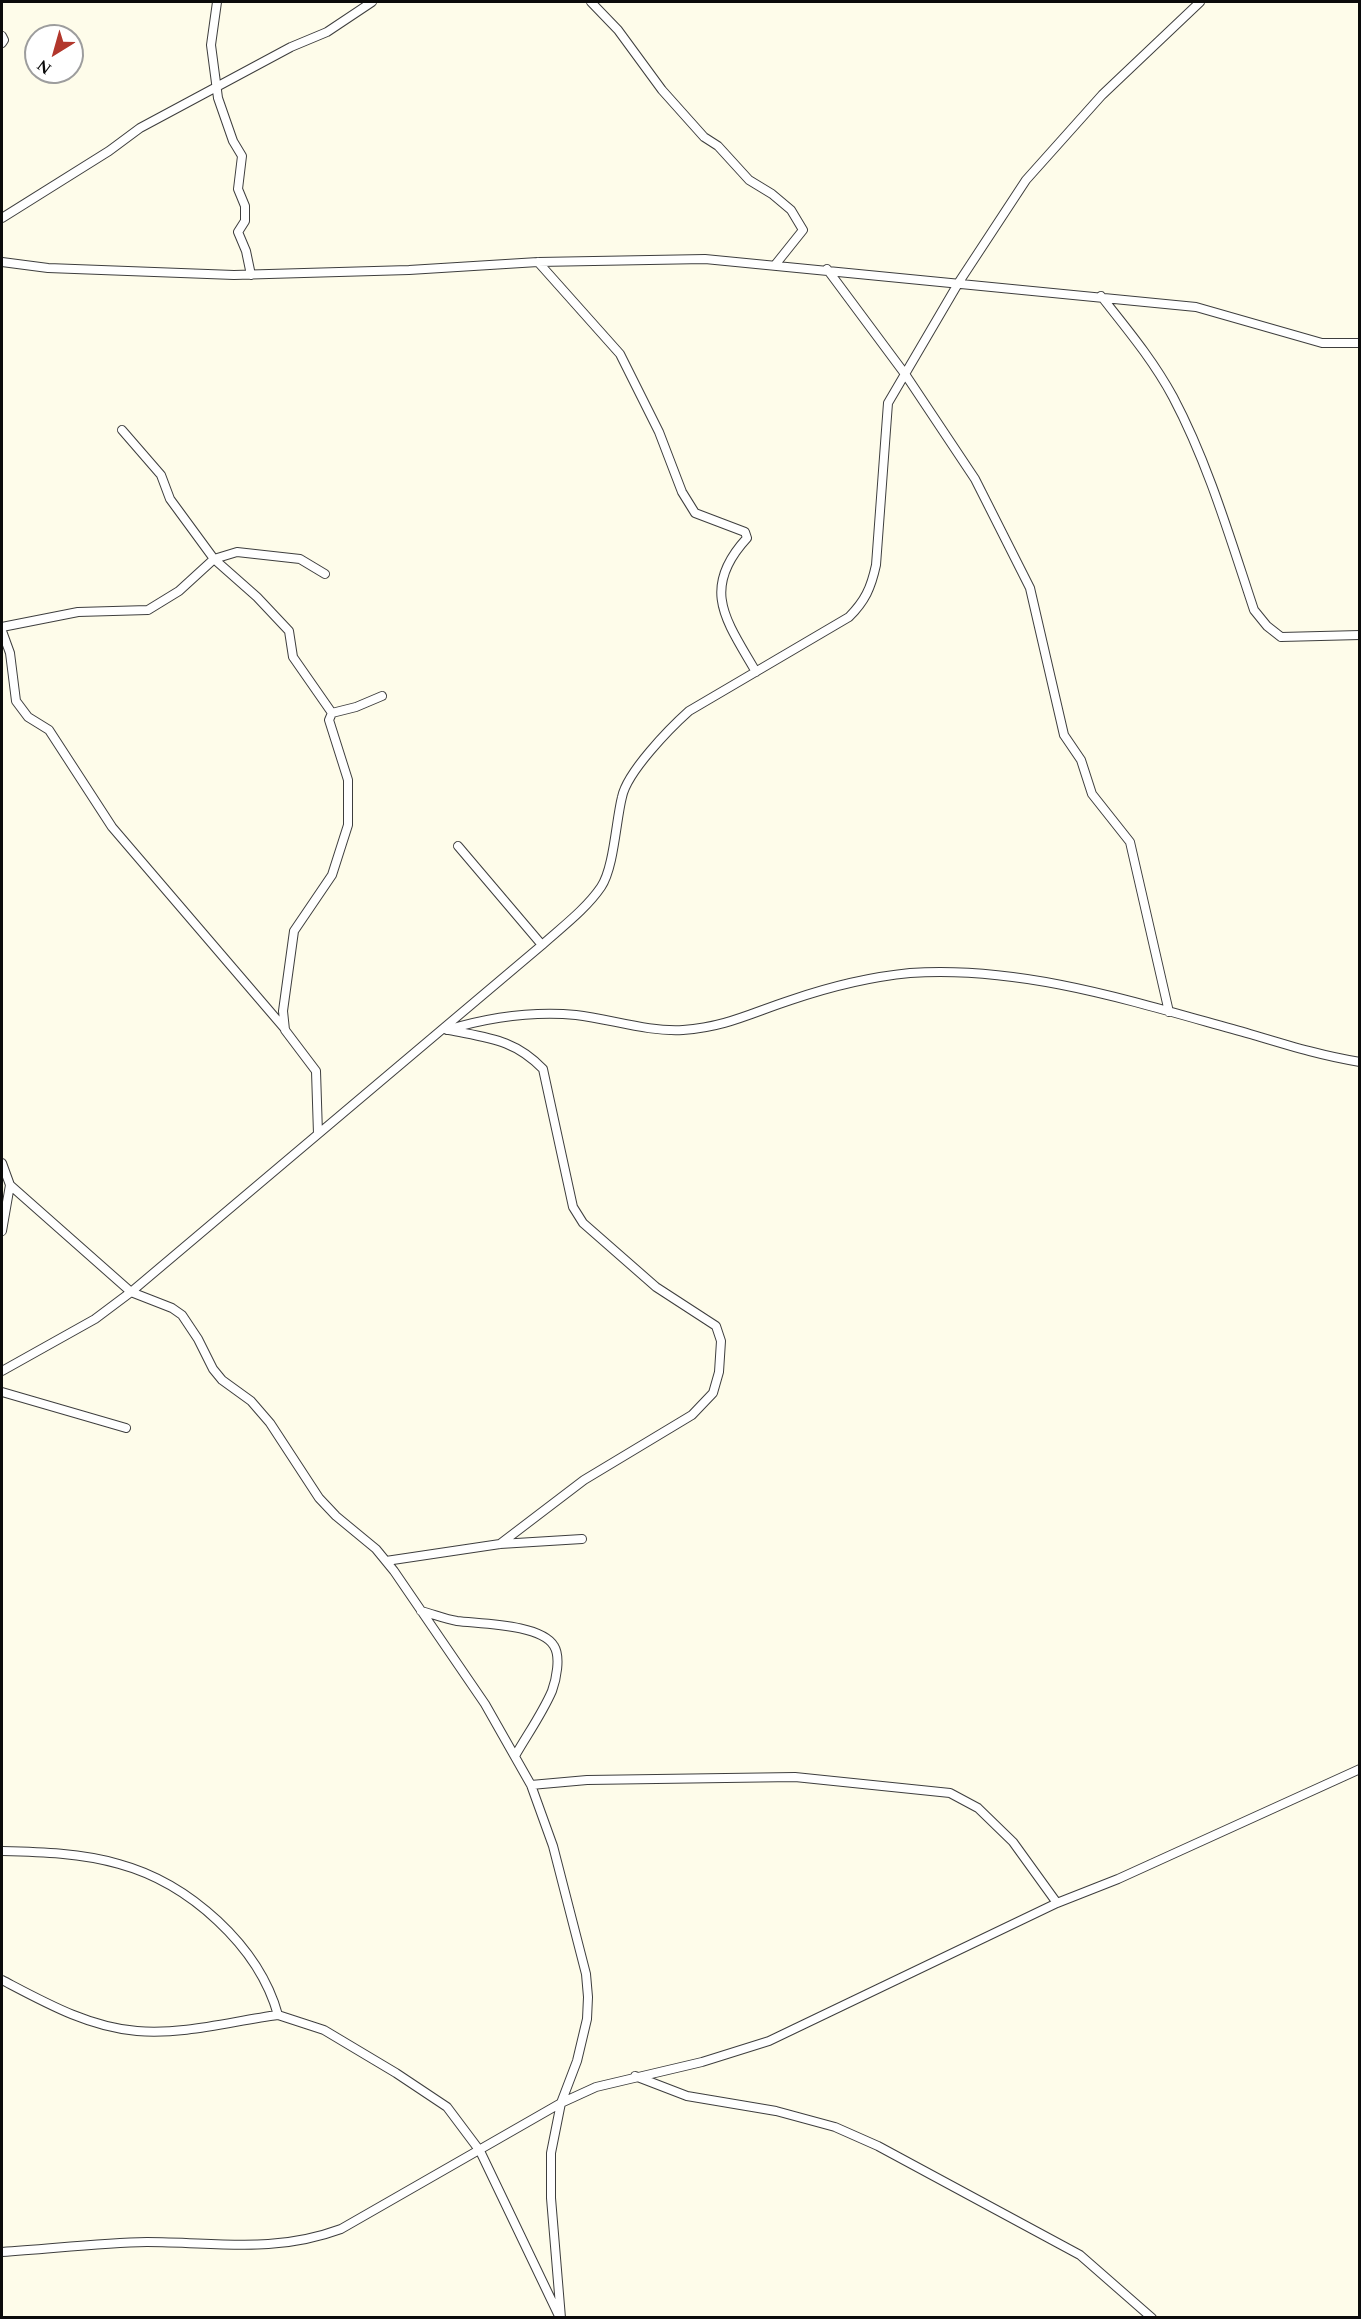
<!DOCTYPE html>
<html>
<head>
<meta charset="utf-8">
<style>
  body { margin:0 }
  #map { position:relative; width:1361px; height:2319px; overflow:hidden; background:#fefcea; font-family:Spectral,serif }
  canvas { display:block }
  .frame { position:absolute; inset:0; border:3px solid #0b0b0b; pointer-events:none }
  .north { position:absolute; left:24px; top:24px; width:60px; height:60px; box-sizing:border-box; background:#fff; border:2px solid #9d9d9d; border-radius:50%; rotate:217deg; font-size:16px; font-weight:700; line-height:24px; text-align:center; color:#0b0b0b }
  .north::after { content:''; display:block; margin:auto; width:21px; height:27px; background:#b2372c; clip-path:polygon(50% 0,100% 100%,50% 72%,0 100%) }
</style>
</head>
<body>
<div id="map">
<canvas width="1361" height="2319"></canvas>
<div class="frame"></div>
<div class="north">N</div>
</div>
<script>
const ctx = document.querySelector('canvas').getContext('2d');
ctx.lineJoin = 'round';
function strokePath(path, color, width, dash) {
  ctx.strokeStyle = color;
  ctx.lineWidth = width;
  ctx.lineCap = dash ? 'butt' : 'round';
  ctx.setLineDash(dash || []);
  ctx.stroke(path);
}
const street = new Path2D(`
  M217 2 211 45 218 98 233 141 242 156 238 189 245 206V221L238 232 246 251 251 275
  M591 2 618 30 662 90 704 137 718 146 749 180 772 194 791 210 803 230 775 265
  M2 36 4 40 2 43
  M2 218 109 151 140 128 291 47 327 32 372 2
  M2 262 48 268 234 275 409 270 538 262 705 259 1196 307 1322 343H1360
  M538 262 620 354 659 432 682 492 695 513 745 532 747 538C700 589 726 620 756 672
  M827 269 905 374 975 479 1030 588 1064 735 1081 760 1092 794 1130 842 1169 1012
  M1101 296C1127 329 1153 360 1173 397 1208 463 1230 538 1254 610L1267 626 1281 637 1360 635
  M122 430 161 475 170 499 214 559 257 597 289 631 293 657 332 713
  M2 627 78 612 148 610 179 591 214 559 237 552 300 559 325 574
  M2 631 10 653 16 701 28 717 49 730 112 827 285 1029
  M458 846 542 945
  M447 1030C490 1017 531 1011 576 1015 611 1019 647 1032 683 1030 726 1027 751 1013 791 1000 829 987 869 977 910 973 1025 965 1141 1004 1250 1034 1287 1045 1322 1056 1360 1062
  M449 1030C488 1038 514 1039 543 1069L573 1207 583 1223 656 1287 716 1326 721 1341 719 1372 713 1393 692 1415 584 1480 500 1544
  M318 1134 316 1071 285 1030 283 1011 294 931 332 875 348 825V780L329 720 332 713 356 707 382 696
  M2 1163 10 1185 2 1231
  M10 1185 131 1292 172 1308 182 1315 198 1339 213 1369 222 1380 251 1401 270 1423 319 1498 336 1516 376 1549 394 1571 485 1704 531 1785 553 1846 586 1974 588 1997 587 2019 577 2061 561 2103 551 2153V2198L561 2318
  M2 1371 95 1319 131 1292 542 945C562 927 586 909 601 887 614 868 616 820 622 797 627 772 670 728 689 711L849 617C865 601 871 588 876 565L888 403 959 282 1026 180 1102 95 1200 2
  M2 1392 126 1428
  M386 1561 500 1544 582 1539
  M421 1611C433 1614 445 1619 457 1621 480 1624 541 1624 554 1646 561 1657 556 1680 552 1691 542 1714 527 1735 515 1756
  M531 1785 587 1780 795 1777 950 1793 978 1808 1013 1842 1057 1903
  M2 1851C41 1852 81 1853 119 1864 189 1883 259 1946 278 2015
  M2 1980C44 2002 88 2027 137 2031 184 2035 232 2021 278 2015L324 2030 396 2073 447 2107 480 2151 559 2316
  M635 2076 687 2096 776 2111 835 2127 878 2146 1080 2255 1152 2318
  M2 2252C50 2249 99 2243 147 2242 217 2242 273 2254 341 2229L561 2103 596 2087 702 2062 769 2041 1057 1903 1118 1879 1360 1769`);
strokePath(street, '#3e3e3e', 10);
strokePath(street, '#fff', 8);
</script>
</body>
</html>
